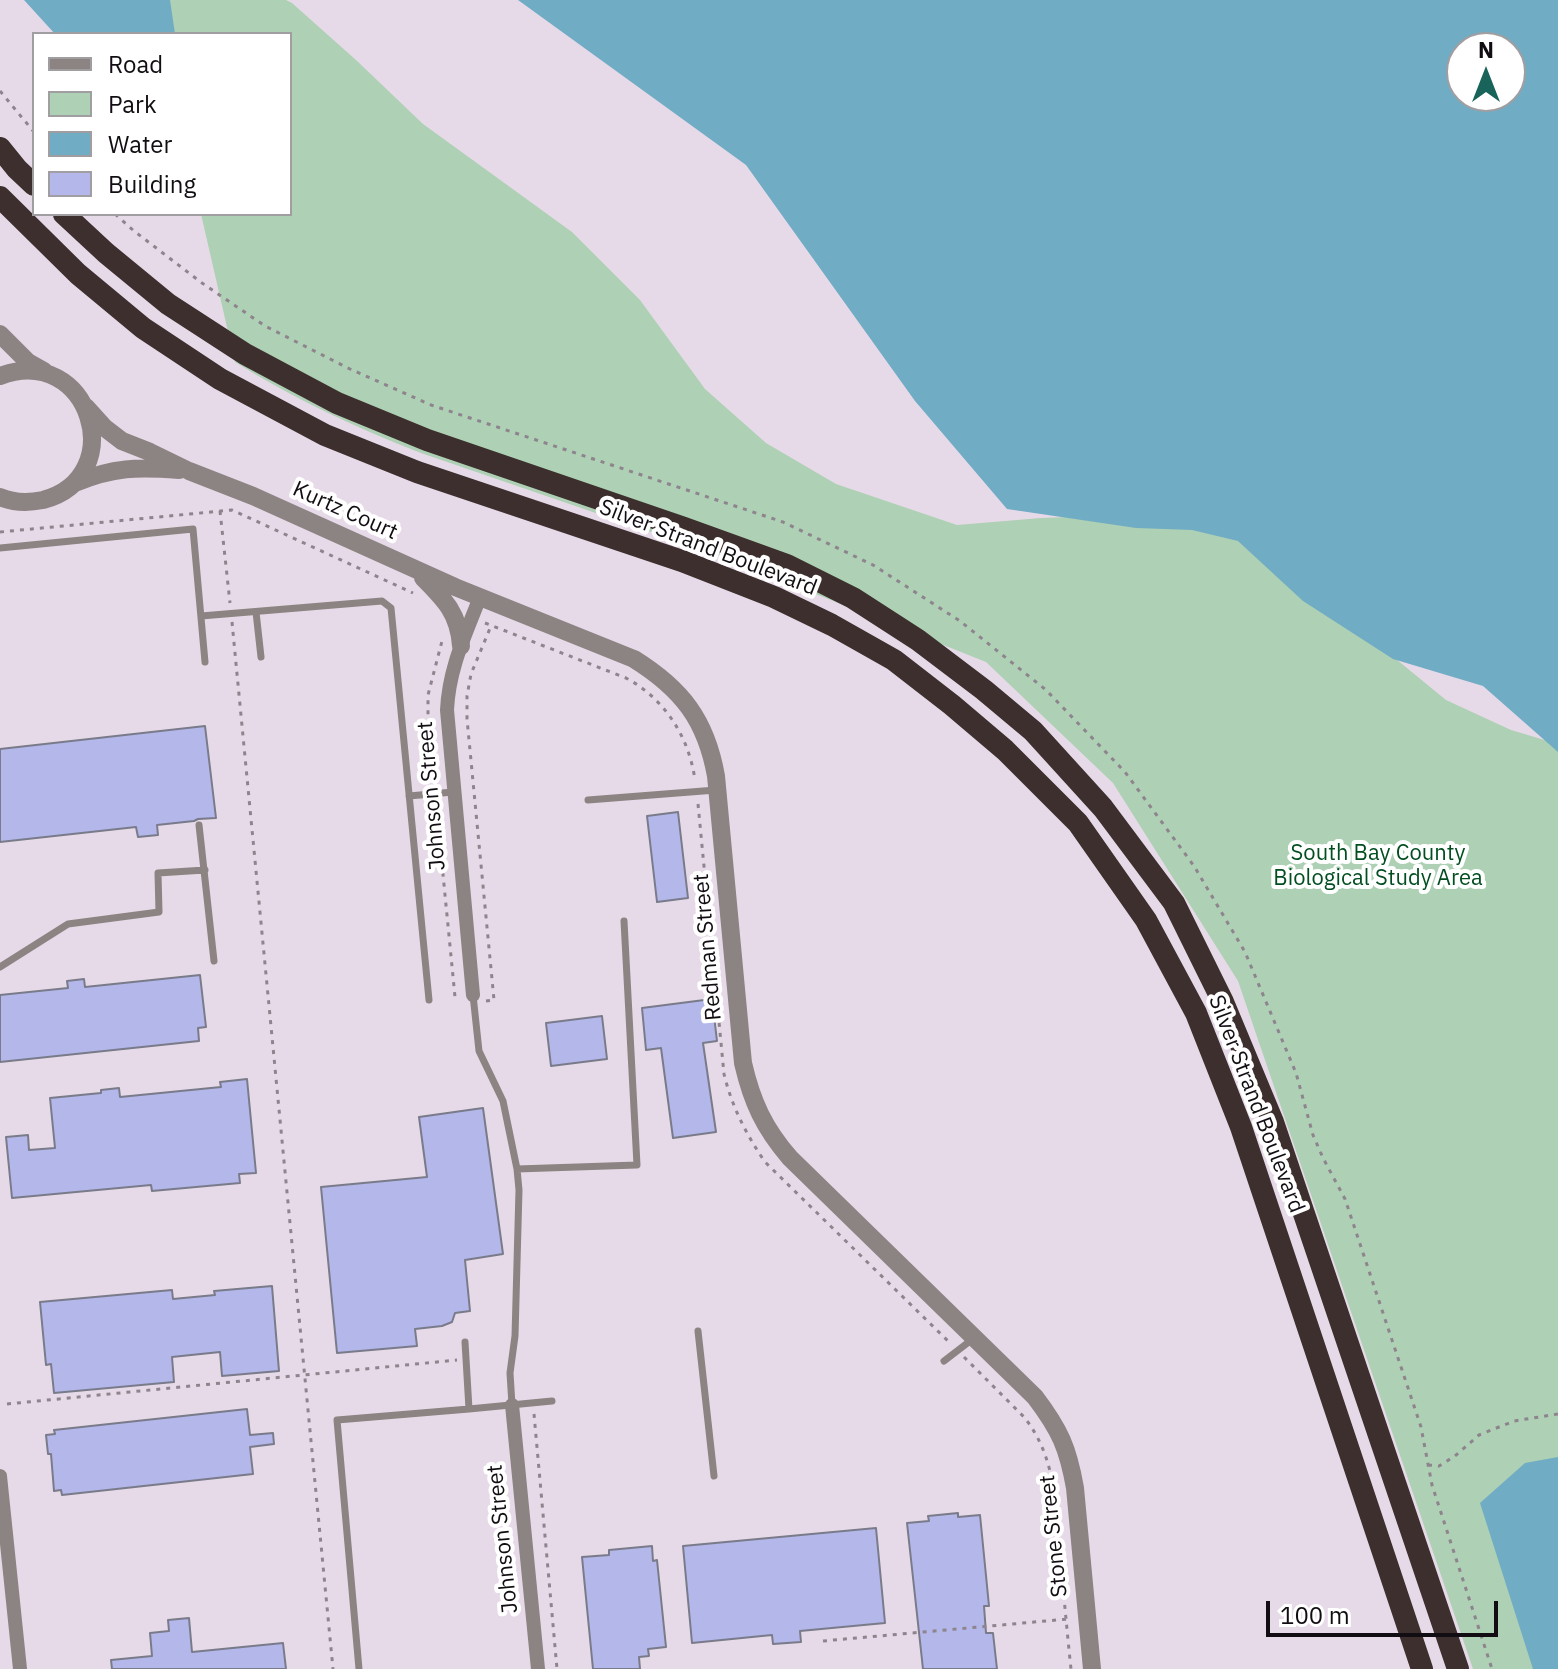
<!DOCTYPE html>
<html>
<head>
<meta charset="utf-8">
<style>
  body { margin:0 }
  #map { position:relative; width:1558px; height:1669px; overflow:hidden; background:#e7dae8; font-family:"IBM Plex Sans",sans-serif }
  canvas { display:block }
  .legend { position:absolute; left:32px; top:32px; width:260px; height:184px; box-sizing:border-box; background:#fff; border:2px solid #a09ea0; margin:0; padding:10px 14px; list-style:none; font-size:24px; color:#110d12 }
  .legend li { display:flex; align-items:center; gap:16px; height:40px }
  .legend b { width:40px; border:2px solid #a09ea0 }
  .north { position:absolute; left:1446px; top:32px; width:80px; height:80px; box-sizing:border-box; background:#fff; border:2px solid #a09ea0; border-radius:50%; rotate:0deg; font-size:22px; font-weight:700; line-height:32px; text-align:center; color:#110d12 }
  .north::after { content:''; display:block; margin:auto; width:28px; height:36px; background:#18635a; clip-path:polygon(50% 0,100% 100%,50% 72%,0 100%) }
  .scale { position:absolute; left:1266px; top:1601px; width:232px; height:36px; box-sizing:border-box; border:4px solid #110d12; border-top:0; padding-left:10px; font-size:24px; line-height:28px; white-space:nowrap; color:#110d12; -webkit-text-stroke:6px #fff; paint-order:stroke }
</style>
</head>
<body>
<div id="map">
<canvas width="1558" height="1669"></canvas>
<ul class="legend">
<li><b style="height:10px;background:#8c8482"></b>Road</li>
<li><b style="height:22px;background:#aed0b4"></b>Park</li>
<li><b style="height:22px;background:#71acc5"></b>Water</li>
<li><b style="height:22px;background:#b3b7e9"></b>Building</li>
</ul>
<div class="north">N</div>
<div class="scale">100 m</div>
</div>
<script>
const ctx = document.querySelector('canvas').getContext('2d');
ctx.lineJoin = 'round';
function paint(path, color) {
  ctx.fillStyle = color;
  ctx.fill(path, 'evenodd');
}
function strokePath(path, color, width, dash) {
  ctx.strokeStyle = color;
  ctx.lineWidth = width;
  ctx.lineCap = dash ? 'butt' : 'round';
  ctx.setLineDash(dash || []);
  ctx.stroke(path);
}
function label(font, color, halo, rows, align = 'center') {
  ctx.font = font + ' "IBM Plex Sans",sans-serif';
  ctx.lineWidth = 8;
  ctx.setLineDash([]);
  ctx.textBaseline = 'middle';
  ctx.strokeStyle = halo;
  ctx.fillStyle = color;
  for (const [text, x, y, turn = 0] of rows) {
    ctx.save();
    ctx.translate(x, y);
    ctx.rotate((+turn || 0) * Math.PI / 180);
    ctx.textAlign = isNaN(turn) ? turn : align;
    if (halo) ctx.strokeText(text, 0, 0);
    ctx.fillText(text, 0, 0);
    ctx.restore();
  }
}
const green = new Path2D(`
  M153 0H286L292 3 356 60 423 124 572 232 640 300 705 389 766 443 836 484 957 525 1041 518 1153 514 1236 528 1446 700 1511 730 1558 744V1669H1473L1238 981 1113 783 986 662 718 555 421 453C357 428 294 399 235 362L201 214H290V34H160Z`);
const water = new Path2D(`
  M24 0H170L175 34H55Z
  M518 0H1558V752L1483 686 1393 659 1303 601 1238 541 1192 530 1136 528 1007 509 915 401 746 165ZM1510 48V96H1462V48Z
  M1558 1457V1669H1533L1480 1503 1525 1463Z`);
const building = new Path2D(`
  M205 726 216 818 198 819 194 821 157 825 158 835 138 837 136 827 0 842V749Z
  M678 812 688 898 657 902 647 816Z
  M200 975 206 1027 198 1028 199 1041 0 1062V995L68 988 67 981 84 979 85 987Z
  M712 999 717 1041 703 1043 716 1132 673 1138 661 1048 646 1050 642 1008Z
  M602 1016 607 1059 551 1066 546 1023Z
  M247 1079 256 1173 239 1174 240 1183 152 1191 151 1185 12 1198 6 1137 28 1135 29 1150 55 1148 50 1098 101 1093V1090L119 1088 120 1097 221 1087 220 1082Z
  M483 1108 503 1254 465 1260 470 1311 455 1313 452 1322 442 1326 415 1329 417 1346 337 1353 321 1187 427 1177 419 1117Z
  M272 1286 279 1371 222 1376 220 1352 172 1357 174 1382 54 1393 51 1364 46 1365 40 1302 172 1290 173 1299 215 1295 214 1291Z
  M247 1409 250 1435 273 1433 274 1444 250 1447 253 1474 62 1495 61 1490 54 1491 51 1454H48L46 1435 55 1434 54 1430Z
  M958 1513V1517L980 1515 989 1606H984L986 1633H993L997 1669H923L907 1523 929 1521 928 1516Z
  M876 1528 885 1623 800 1631 801 1642 773 1644 772 1635 692 1643 683 1546Z
  M652 1546 653 1561 657 1560 666 1647 648 1649 649 1656 639 1657 640 1669H593L582 1557 609 1555V1550Z
  M189 1618 192 1652 283 1643 286 1669H112L111 1660 152 1656 150 1633 169 1631 168 1620Z`);
const path = new Path2D(`
  M0 91 34 132
  M115 214 134 231 202 283 265 326 350 369 431 405 783 522 873 565 960 621 1046 690 1125 772 1194 866 1245 952 1296 1073 1313 1135 1323 1158 1345 1199 1421 1427 1432 1485 1492 1669
  M220 511 230 603
  M0 532 232 510 413 593
  M232 622 333 1669
  M485 623 626 678C665 699 689 737 695 780
  M434 784 428 719V695L442 641
  M436 803 455 997
  M698 804 724 1074C732 1107 746 1134 765 1162L950 1343
  M486 1001 494 1000 467 719V696L471 674 491 626
  M964 1357 1024 1417C1057 1458 1056 1509 1060 1558 1064 1595 1067 1632 1071 1669
  M7 1404 457 1360
  M534 1414 557 1669
  M1428 1465 1439 1466 1455 1456 1479 1435 1514 1421 1558 1414
  M823 1641 1068 1619`);
const service = new Path2D(`
  M0 548 193 529 205 662
  M256 612 261 657
  M201 616 382 601 391 608 429 1000
  M409 796 453 792
  M588 800 716 790
  M199 825 214 961
  M0 967 68 924 159 912 158 873 205 870
  M473 995 479 1051 503 1101 517 1169 519 1190 515 1336 510 1373 512 1405
  M517 1169 637 1165 624 921
  M698 1331 714 1476
  M465 1342 469 1409 552 1401
  M944 1361 974 1338
  M359 1669 337 1420 469 1409`);
const minor = new Path2D(`
  M473 995 447 710C449 668 465 636 480 597
  M512 1405 538 1669
  M0 1476 20 1669`);
const tertiary = new Path2D(`
  M0 334 28 362 44 371
  M0 376C90 342 131 477 43 500 28 503 14 503 0 497
  M86 407 105 428 122 441 150 452 189 471 253 496 455 587 634 659C682 689 706 720 716 776L743 1063C752 1102 764 1128 790 1158L1035 1397C1060 1430 1068 1448 1075 1488L1092 1669
  M75 483C114 467 137 467 179 470
  M423 578C445 600 459 614 461 646`);
const trunk = new Path2D(`
  M0 148 17 169 34 185
  M0 197 78 274 143 328 220 379 325 435 417 472 682 561 774 597 832 625 894 660 952 705 1005 750 1078 823 1146 920 1196 1013 1241 1127 1422 1669
  M64 214 106 253 168 304 245 354 337 403 427 440 684 528 787 565 853 598 918 640 984 690 1033 731 1103 808 1174 903 1223 1002 1273 1122 1458 1669`);
const streetNames = [
  ["Kurtz Court",345,511,24],
  ["Silver Strand Boulevard",708,548,21],
  ["Johnson Street",432,796,-95],
  ["Redman Street",708,947,-95],
  ["Silver Strand Boulevard",1256,1104,69],
  ["Stone Street",1054,1536,-96],
  ["Johnson Street",503,1539,-96]
];
const parkNames = [
  ["South Bay County",1378,854],
  ["Biological Study Area",1378,879]
];
paint(green, '#aed0b4');
paint(water, '#71acc5');
paint(building, '#b3b7e9');
strokePath(building, '#7a7b8a', 2);
strokePath(path, '#8d848e', 3, [4, 6]);
strokePath(service, '#8c8482', 7);
strokePath(minor, '#8c8482', 14);
strokePath(tertiary, '#8c8482', 18);
strokePath(trunk, '#3c2f2d', 22);
label('22px', '#110d12', '#fff', streetNames);
label('22px', '#024e21', '#fff', parkNames);
</script>
</body>
</html>
